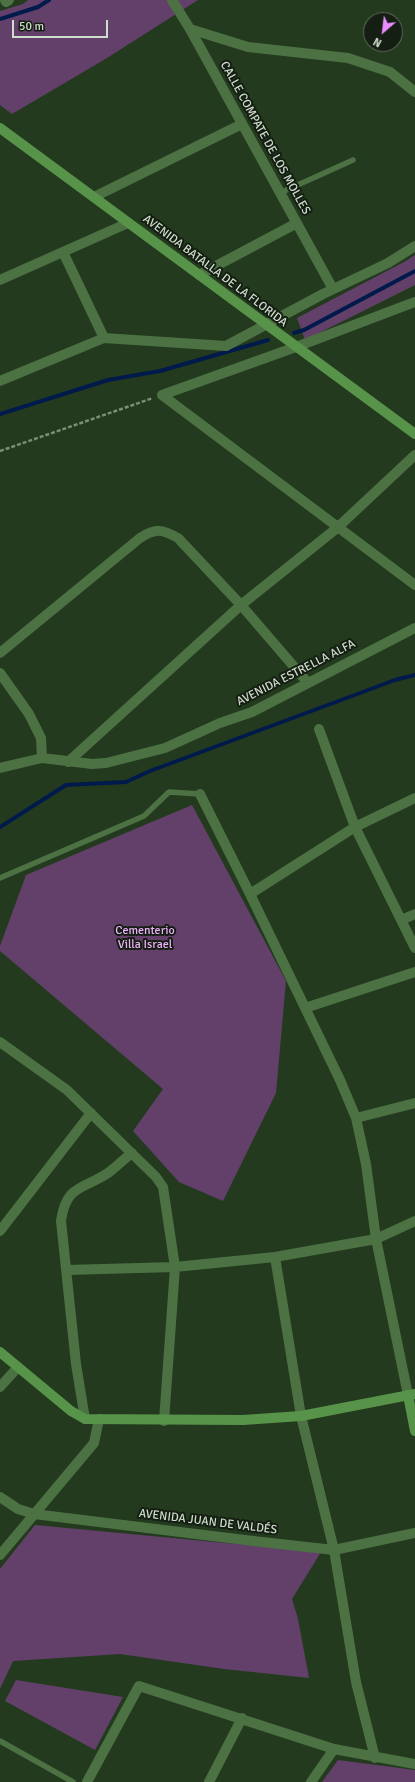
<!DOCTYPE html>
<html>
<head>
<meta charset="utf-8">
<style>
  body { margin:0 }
  #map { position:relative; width:415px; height:1782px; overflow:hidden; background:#233a1f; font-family:Signika,sans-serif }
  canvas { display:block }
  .north { position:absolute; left:363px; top:12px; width:40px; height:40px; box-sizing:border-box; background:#141e12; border:1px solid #5f6a5c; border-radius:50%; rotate:208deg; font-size:11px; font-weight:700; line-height:16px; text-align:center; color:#cfddcc }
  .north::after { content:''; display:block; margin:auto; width:14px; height:18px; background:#e98dfe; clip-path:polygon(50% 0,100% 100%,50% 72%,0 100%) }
  .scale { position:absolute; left:12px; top:20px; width:96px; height:18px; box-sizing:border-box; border:2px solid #cfddcc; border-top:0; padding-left:5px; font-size:12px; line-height:14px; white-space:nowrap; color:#cfddcc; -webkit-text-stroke:3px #141e12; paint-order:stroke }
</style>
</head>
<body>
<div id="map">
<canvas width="415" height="1782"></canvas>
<div class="north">N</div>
<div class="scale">50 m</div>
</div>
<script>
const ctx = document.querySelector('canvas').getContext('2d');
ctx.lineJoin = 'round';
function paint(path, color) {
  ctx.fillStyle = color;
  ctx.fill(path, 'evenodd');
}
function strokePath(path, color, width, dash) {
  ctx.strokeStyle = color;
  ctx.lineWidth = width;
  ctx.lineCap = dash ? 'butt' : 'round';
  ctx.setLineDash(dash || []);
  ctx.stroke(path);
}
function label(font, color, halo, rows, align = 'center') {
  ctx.font = font + ' Signika,sans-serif';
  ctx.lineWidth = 4;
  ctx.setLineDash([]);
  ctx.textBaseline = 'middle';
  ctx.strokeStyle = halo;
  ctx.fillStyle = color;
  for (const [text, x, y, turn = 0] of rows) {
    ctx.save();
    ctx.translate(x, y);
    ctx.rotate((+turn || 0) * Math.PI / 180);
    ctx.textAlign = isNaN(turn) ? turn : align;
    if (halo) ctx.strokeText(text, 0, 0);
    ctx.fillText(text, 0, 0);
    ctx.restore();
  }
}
const green = new Path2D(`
  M28 0H198L107 58 12 114 0 105V11L23 4Z
  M415 255V285L305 340 297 318 404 262Z
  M192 805 286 981 276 1093 223 1201 179 1182 133 1131 163 1089 0 951V946L26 875Z
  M35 1525 321 1552 292 1599 298 1619 309 1678 224 1669 120 1654 13 1661 0 1689V1569Z
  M16 1680 123 1697 95 1750 5 1701Z
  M338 1760 415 1770V1782H322Z`);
const stream = new Path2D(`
  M0 19 38 7 49 0
  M294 333 304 330 415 271
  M0 414 108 380 160 371 268 340
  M0 827 66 785 126 782 150 771 395 680 415 675`);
const path = new Path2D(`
  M0 451 153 398`);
const lane = new Path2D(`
  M280 193 353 160
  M0 878 144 816 169 792 200 794
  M0 1741 73 1782`);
const street = new Path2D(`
  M5 0 6 2 9 0
  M172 0 190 29 333 289
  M190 29 248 47 348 58 390 72 415 92
  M94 197 242 124
  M63 252 104 338
  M199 275 297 223
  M0 280 128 223
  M0 381 104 338 226 346 323 294 388 263 415 246
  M162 395 415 585
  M162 395 296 347 415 302
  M0 653 140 538C156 528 162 529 178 538L241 605 308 683
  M0 673 29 714 41 738 42 758
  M319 729 355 827 415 948
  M68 762 241 605 337 528 415 455
  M0 768 42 758 92 764 106 763 165 748 220 723 252 712 415 628
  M200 794 250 894 340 1080 356 1118 366 1164 376 1239 408 1395
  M250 894 355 827 415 798
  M401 920 415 914
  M305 1008 415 972
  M0 1042 67 1090 156 1177 163 1187 175 1267 164 1421
  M356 1118 415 1103
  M0 1231 91 1113
  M275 1257 301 1416 334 1550 356 1682 375 1758
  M67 1270 175 1267 275 1257 376 1239 415 1221
  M0 1387 18 1367
  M85 1419 76 1364 61 1221C66 1185 82 1190 108 1173 116 1167 124 1159 132 1153
  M0 1497 18 1509 34 1514 253 1541 334 1550 415 1533
  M0 1555 94 1443 99 1419
  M87 1782 139 1686 334 1749 415 1764
  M209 1782 242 1718
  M311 1782 334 1749`);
const secondary = new Path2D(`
  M0 128 415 434
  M0 1352 71 1411 85 1419 243 1420 301 1416 415 1394
  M408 1395 415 1431`);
const streetNames = [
  ["CALLE COMPATE DE LOS MOLLES",265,138,61],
  ["AVENIDA BATALLA DE LA FLORIDA",215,271,37],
  ["AVENIDA ESTRELLA ALFA",296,673,-27],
  ["AVENIDA JUAN DE VALDÉS",208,1522,7]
];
const parkNames = [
  ["Cementerio",145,931],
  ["Villa Israel",145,945]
];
paint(green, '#63406a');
strokePath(stream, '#001a4c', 4);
strokePath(path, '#7c8e78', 2.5, [4, 2]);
strokePath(lane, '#4c7244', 5.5);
strokePath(street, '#4c7244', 10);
strokePath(secondary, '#57944a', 10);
label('12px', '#cfddcc', '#141e12', streetNames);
label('12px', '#efb1fd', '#141e12', parkNames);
</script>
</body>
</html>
